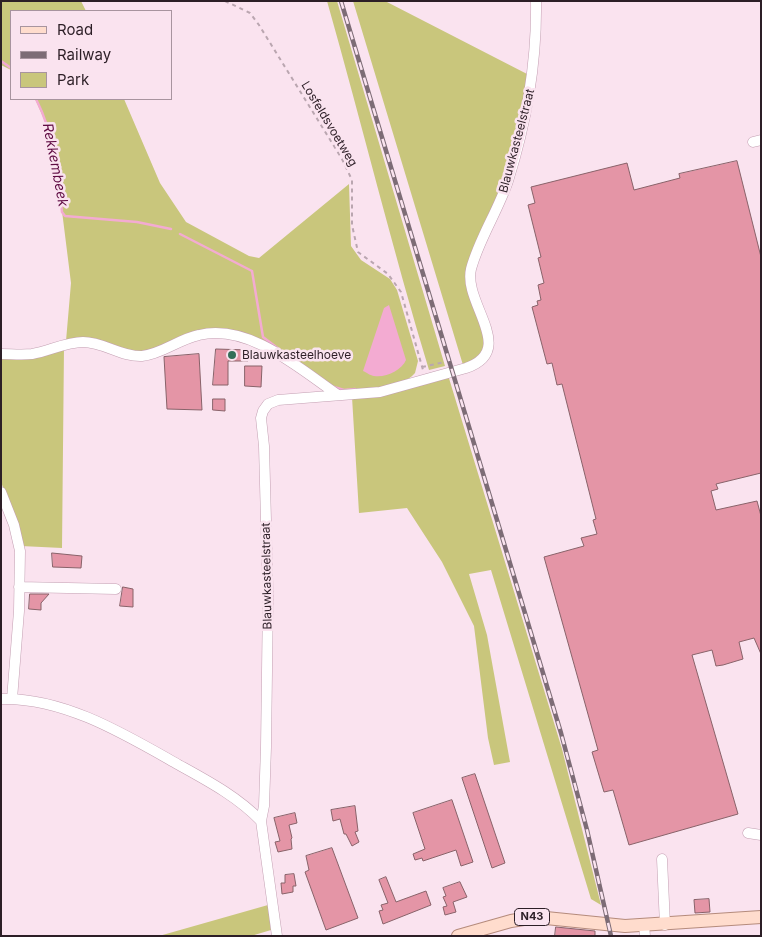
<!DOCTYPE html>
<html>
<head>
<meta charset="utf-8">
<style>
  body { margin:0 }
  #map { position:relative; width:762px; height:937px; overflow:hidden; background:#fae3ef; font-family:Inter,sans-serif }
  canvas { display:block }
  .frame { position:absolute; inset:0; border:2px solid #2c1e26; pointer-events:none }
  .legend { position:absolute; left:10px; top:10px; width:162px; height:90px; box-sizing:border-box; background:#fae3ef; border:1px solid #a8949f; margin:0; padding:6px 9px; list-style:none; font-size:15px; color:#2c1e26 }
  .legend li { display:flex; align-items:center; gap:10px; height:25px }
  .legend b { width:25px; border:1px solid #a8949f }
</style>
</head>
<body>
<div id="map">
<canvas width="762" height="937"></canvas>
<div class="frame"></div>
<ul class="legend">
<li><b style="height:6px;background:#ffdccd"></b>Road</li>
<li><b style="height:6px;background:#7d6c76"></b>Railway</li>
<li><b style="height:14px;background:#c9c67c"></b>Park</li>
</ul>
</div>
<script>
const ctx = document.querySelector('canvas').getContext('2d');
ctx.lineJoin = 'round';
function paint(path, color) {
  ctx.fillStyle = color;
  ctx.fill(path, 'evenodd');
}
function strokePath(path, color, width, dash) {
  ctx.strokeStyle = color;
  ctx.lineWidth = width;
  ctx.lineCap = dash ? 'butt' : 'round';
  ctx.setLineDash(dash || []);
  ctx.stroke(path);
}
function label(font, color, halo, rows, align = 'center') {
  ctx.font = font + ' Inter,sans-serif';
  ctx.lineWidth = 5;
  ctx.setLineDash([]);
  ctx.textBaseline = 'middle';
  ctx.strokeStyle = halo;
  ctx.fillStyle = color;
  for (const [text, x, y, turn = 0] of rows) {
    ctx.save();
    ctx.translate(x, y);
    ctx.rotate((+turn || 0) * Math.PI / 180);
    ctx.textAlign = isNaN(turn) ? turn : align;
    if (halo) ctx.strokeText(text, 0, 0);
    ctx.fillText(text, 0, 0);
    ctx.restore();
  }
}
const green = new Path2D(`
  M1 1H81L86 11H11V70L1 65Z
  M327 1H337L445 366 429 370C392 248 362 124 327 1Z
  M353 1H385L529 75 536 82 510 182 468 276 486 338 480 357 463 365Z
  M35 99H124L160 183 186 222 249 256 259 258 349 184 351 246 361 260 390 279 397 290 418 361 415 373C399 391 363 390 340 393L272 346 229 332 138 354 66 341 71 283 55 155 48 128Z
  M64 347 62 548 21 546 16 522 1 482V356Z
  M448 375 562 749 601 905 591 899 491 570 469 574 487 635 510 762 494 765 488 738 474 626 442 562 407 508 359 513 352 397Z
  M268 905 271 930 251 936H159Z`);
const water = new Path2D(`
  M389 305 406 360C402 370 386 378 374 376 371 376 366 372 363 371L384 308Z`);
const stream = new Path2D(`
  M1 61 11 68
  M36 99C54 134 58 173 62 212L65 216 137 222 171 229
  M180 234 252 271 263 337 280 350
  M334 387 344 390 355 389`);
const building = new Path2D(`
  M737 161 761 257V473L716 484 718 489 711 491 716 510 757 501 761 516V654L754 638 739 642 743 659 723 665 716 666 712 650 692 655 738 814 629 845 613 790 604 792 592 752 598 750 544 557 584 546 581 538 597 534 593 520 596 519 562 384 557 385 552 363 547 364 532 307 538 305 537 301 541 300 538 285 544 283 538 258 541 257 528 205 535 203 531 187 627 163 634 190 680 178 679 174Z
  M216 349 248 350V361H228V385H213Z
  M199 354 202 410 167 409 164 357Z
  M245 366H262L261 387 245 386Z
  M213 399H225V411L213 410Z
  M52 553 82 556 81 568 53 567Z
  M123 587 133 589V607L120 606Z
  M30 594H49L41 603V610L29 609Z
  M475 774 505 863 492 868 462 778Z
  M452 800 473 862 461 866 456 850 423 861 422 858 415 860 413 854 425 849 413 813Z
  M355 806 358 831 355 832 359 842 352 846 346 834H344L340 819 333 821 331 810Z
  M295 813 297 823 289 825 292 838 291 839 292 849 278 852 275 842 280 841 274 818Z
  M332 848 358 918 326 930 305 872 309 870 306 856Z
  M294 874 296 886H293V892L282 894 281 883H285V875Z
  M386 877 396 902 426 891 431 905 383 924 379 911 383 910 381 905 388 903 379 880Z
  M460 882 467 897 453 902 456 912 445 915 443 907 447 906 443 897 446 896 443 888Z
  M709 899 710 912 695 913 694 900Z
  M556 927 595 931V936H555Z`);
const path = new Path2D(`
  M225 1 250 13 259 25 342 159 352 180V225L358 252 388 274 401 292 423 370
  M422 367 445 362`);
const minor = new Path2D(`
  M753 142 761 140
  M1 354C11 354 22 355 32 354 49 351 66 342 83 342 104 342 121 357 142 356 162 354 179 339 199 335 249 323 300 369 338 395
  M1 492 14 525 20 551 19 611 12 699
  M19 587 116 589
  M1 699C64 697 126 735 179 765 208 781 238 797 261 821
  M748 833 761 835
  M662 859 665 925
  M644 925 645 936
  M277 936 261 821 264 806 266 747 268 596 264 446 261 418 263 411 268 404 278 400 380 392 466 368C518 350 463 304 471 269 479 239 498 211 508 181 527 121 537 64 536 1`);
const major = new Path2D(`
  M458 936 511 921 536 917 625 926 761 917`);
const rail = new Path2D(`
  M341 1 561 733 587 830 611 936`);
const markers = [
  [232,355,5,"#346e58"]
];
const shields = [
  [532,917,35]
];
const shieldNames = [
  ["N43",532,917]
];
const streetNames = [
  ["Losfeldsvoetweg",329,124,59],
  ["Blauwkasteelstraat",517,141,-75],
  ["Blauwkasteelstraat",267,576,-91]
];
const poiNames = [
  ["Blauwkasteelhoeve",242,355]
];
const waterNames = [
  ["Rekkembeek",55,165,79]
];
paint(green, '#c9c67c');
paint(water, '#f3abd2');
strokePath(stream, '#f3abd2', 2.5);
paint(building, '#e495a6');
strokePath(building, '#886269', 1);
strokePath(minor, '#c39fb2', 11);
strokePath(major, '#b58b7c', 14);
strokePath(path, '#baa6b0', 2, [4, 4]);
strokePath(minor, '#fff', 10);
strokePath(major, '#ffdccd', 12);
strokePath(rail, '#7d6c76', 4.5);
strokePath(rail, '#fae3ef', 2.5, [8]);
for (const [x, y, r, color] of markers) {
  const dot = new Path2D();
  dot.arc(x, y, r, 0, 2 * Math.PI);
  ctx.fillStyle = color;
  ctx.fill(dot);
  strokePath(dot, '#fae3ef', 2);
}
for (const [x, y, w] of shields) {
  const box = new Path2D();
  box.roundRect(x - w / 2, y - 8.5, w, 17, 4);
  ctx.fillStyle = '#fae3ef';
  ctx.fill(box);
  strokePath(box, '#2c1e26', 1);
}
label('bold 11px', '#2c1e26', null, shieldNames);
label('12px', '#2c1e26', '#fae3ef', streetNames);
label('12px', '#2c1e26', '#fae3ef', poiNames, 'left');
label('italic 14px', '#5f0b43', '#fae3ef', waterNames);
</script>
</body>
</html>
